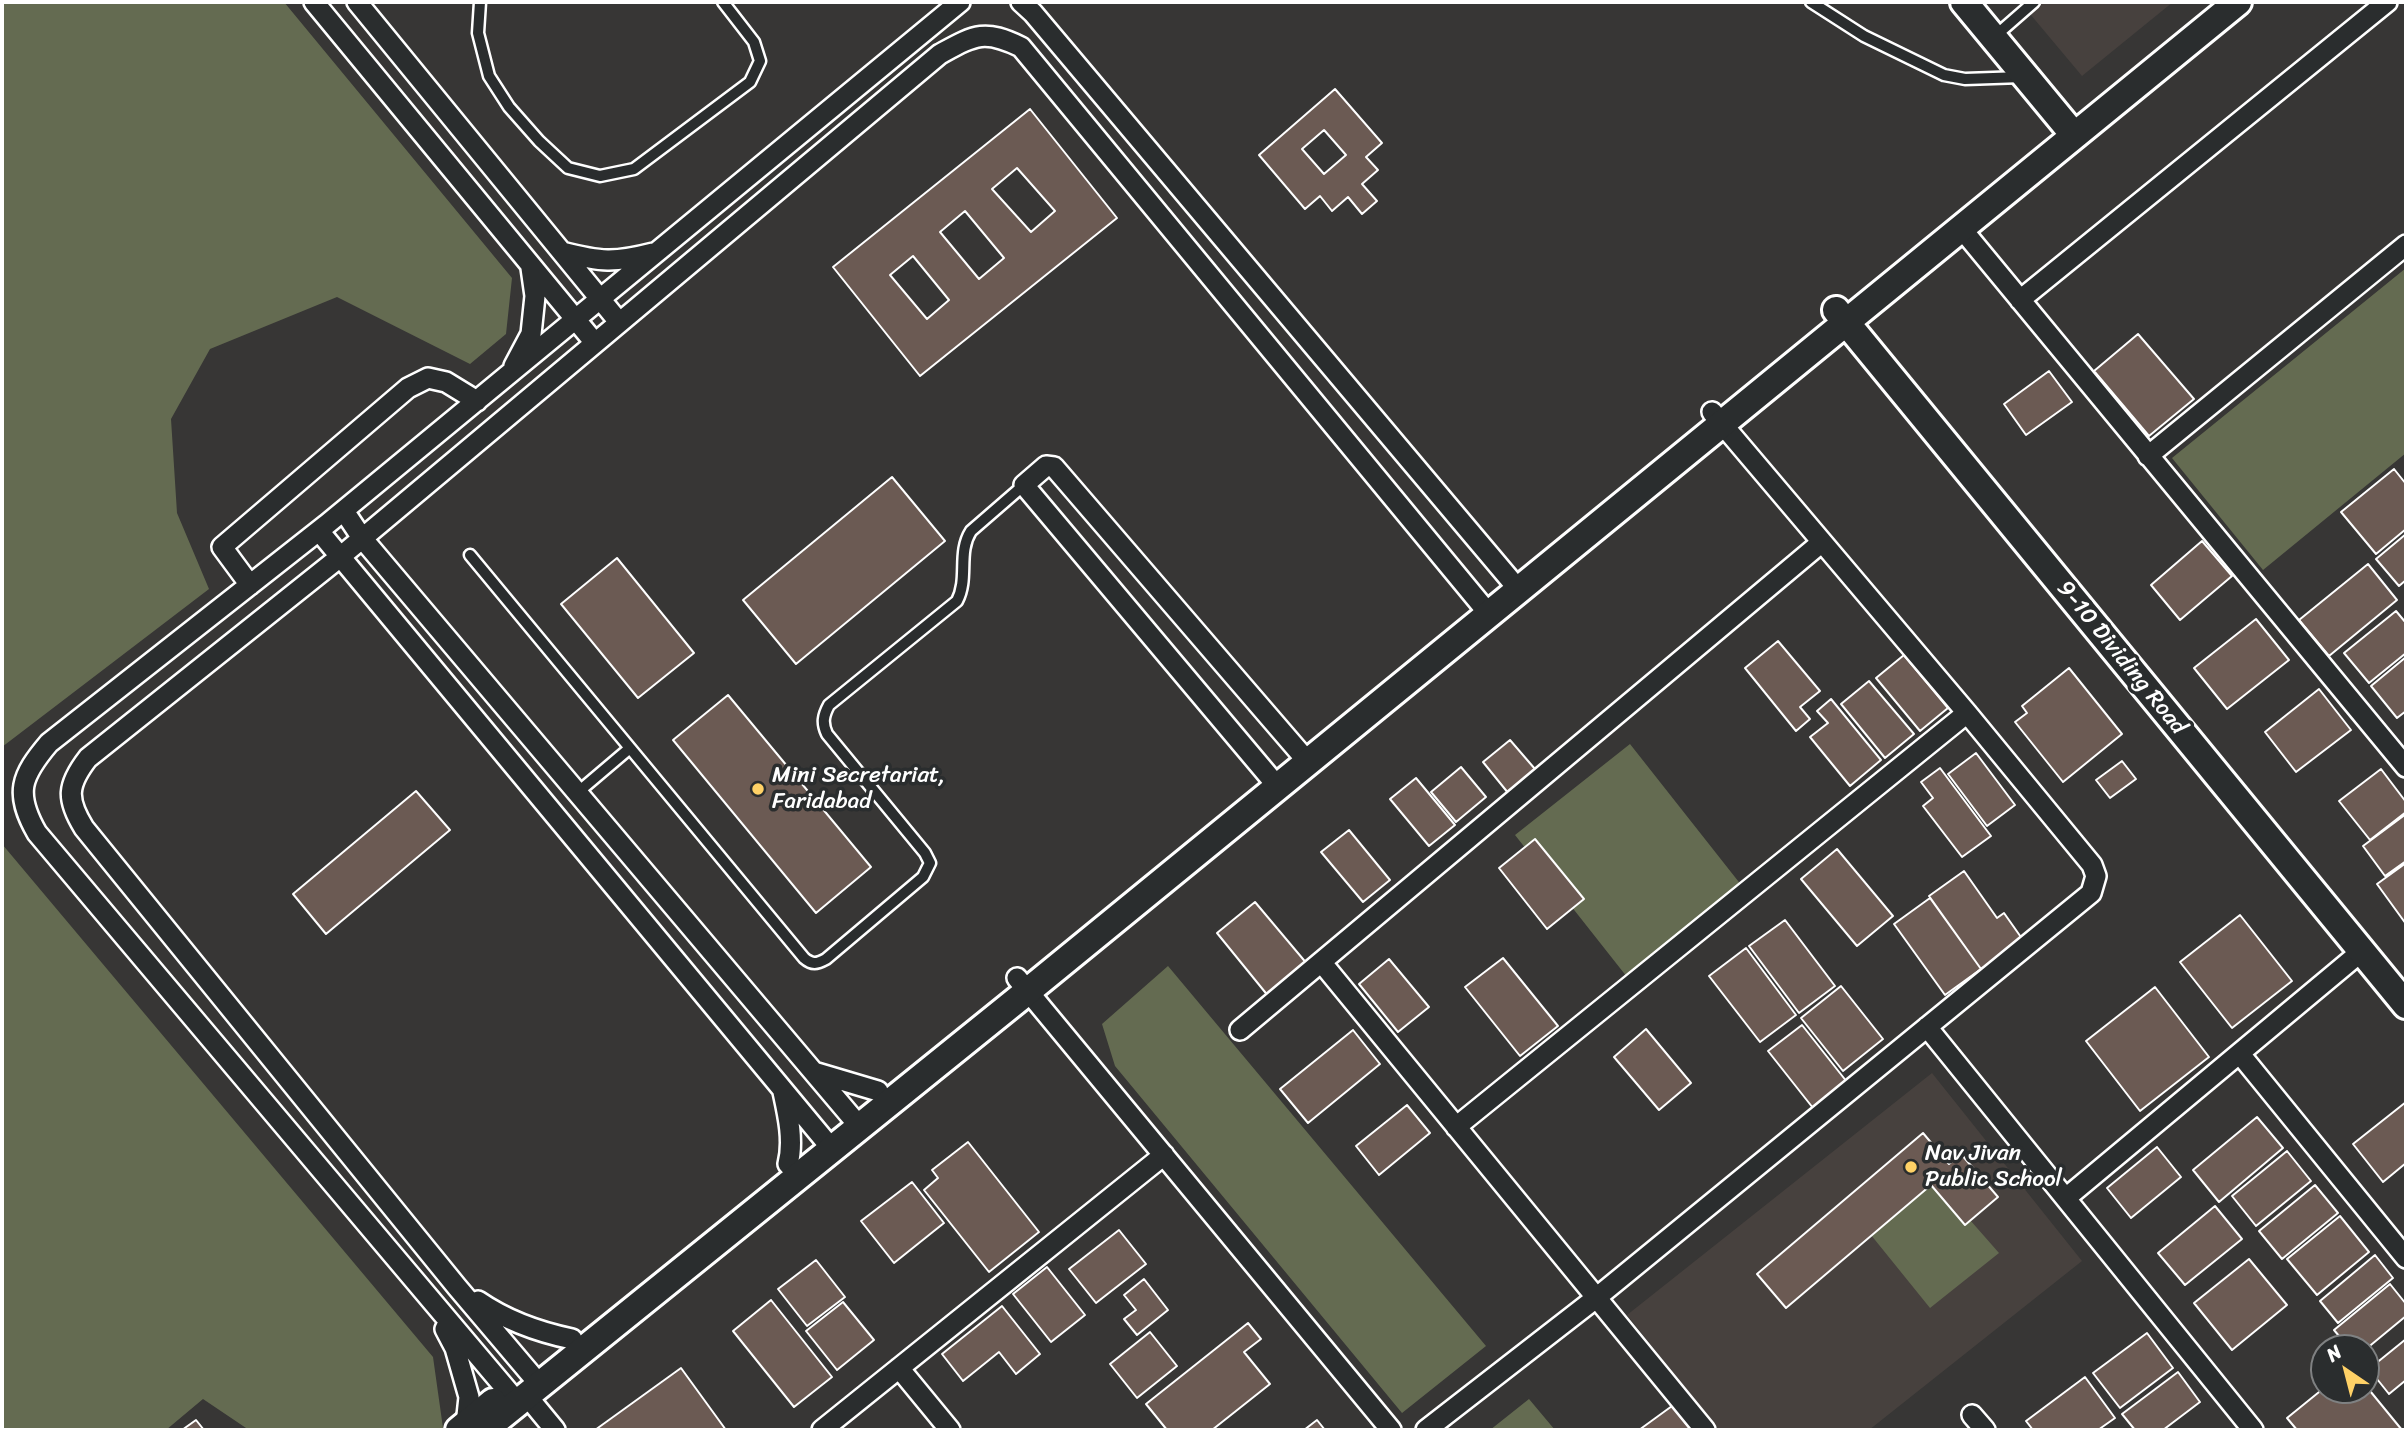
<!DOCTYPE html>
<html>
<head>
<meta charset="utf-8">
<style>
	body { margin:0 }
	#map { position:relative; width:2408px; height:1432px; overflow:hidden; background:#373635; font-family:Sriracha,sans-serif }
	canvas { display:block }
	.frame { position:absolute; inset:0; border:4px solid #fff; pointer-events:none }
	.north { position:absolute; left:2310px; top:1334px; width:70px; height:70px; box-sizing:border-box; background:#2a2d2e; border:2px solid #7f8182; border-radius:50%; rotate:325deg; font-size:19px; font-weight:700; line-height:28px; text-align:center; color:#fff }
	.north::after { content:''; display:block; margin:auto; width:24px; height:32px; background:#ffd166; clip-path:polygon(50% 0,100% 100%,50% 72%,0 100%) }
</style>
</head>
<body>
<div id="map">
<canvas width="2408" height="1432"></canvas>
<div class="frame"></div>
<div class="north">N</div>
</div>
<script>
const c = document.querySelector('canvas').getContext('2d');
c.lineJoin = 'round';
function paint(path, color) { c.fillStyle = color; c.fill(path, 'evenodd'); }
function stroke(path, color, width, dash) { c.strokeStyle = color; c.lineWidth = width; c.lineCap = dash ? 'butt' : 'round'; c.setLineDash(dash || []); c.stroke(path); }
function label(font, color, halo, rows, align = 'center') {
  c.font = font + ' Sriracha,sans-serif'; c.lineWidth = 7; c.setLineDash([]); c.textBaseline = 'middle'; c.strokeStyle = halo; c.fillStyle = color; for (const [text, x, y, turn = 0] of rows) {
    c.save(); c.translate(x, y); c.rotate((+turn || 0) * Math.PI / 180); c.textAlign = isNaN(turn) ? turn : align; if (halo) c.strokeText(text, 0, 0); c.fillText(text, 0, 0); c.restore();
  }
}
paint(new Path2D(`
	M2020 2H2173L2082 76Z
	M1932 1073 2082 1261 1869 1430H1719L1627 1315Z`), '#47413e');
paint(new Path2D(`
	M2 2H284L512 278 506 334 470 364 337 297 210 349 171 419 177 513 209 589 2 747Z
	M2406 268V453L2263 570 2172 458Z
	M1630 744 1742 886 1627 977 1515 835Z
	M2 844 433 1357 443 1428 441 1430H249L203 1399 166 1430H2Z
	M1168 966 1486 1346 1402 1413 1115 1066 1102 1024Z
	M1931 1185 1964 1224 1970 1220 1999 1253 1930 1308 1871 1235Z
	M1529 1399 1555 1430H1490Z`), '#646b51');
const building = new Path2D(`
	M1335 89 1382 143 1366 157 1378 170 1362 184 1377 201 1362 214 1348 197 1332 211 1320 196 1305 209 1259 155ZM1324 130 1346 155 1324 174 1302 149Z
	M1030 109 1117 218 920 376 833 267ZM1017 168 1055 211 1031 232 992 189ZM965 211 1004 258 979 279 940 232ZM913 256 949 300 927 319 890 275Z
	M2138 334 2194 399 2149 436 2094 371Z
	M2049 371 2072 402 2026 435 2004 404Z
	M2394 469 2406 484V529L2376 554 2341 512Z
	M892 477 945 541 796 664 743 600Z
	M2406 534V580L2399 586 2376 559Z
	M2202 541 2232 576 2180 620 2151 585Z
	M617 558 694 653 638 698 561 604Z
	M2368 564 2397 600 2329 656 2299 620Z
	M2396 611 2406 623V653L2369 683 2344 653Z
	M2256 619 2289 660 2227 709 2194 668Z
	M1778 641 1820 691 1800 707 1810 719 1796 731 1745 668Z
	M1904 655 1948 708 1920 731 1876 678Z
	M2406 657V711L2397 718 2371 686Z
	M2069 668 2122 734 2063 782 2015 722 2027 713 2022 706Z
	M1869 681 1914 734 1885 758 1841 704Z
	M2319 689 2351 730 2296 772 2265 732Z
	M728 695 871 867 816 913 673 740Z
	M1831 699 1881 760 1850 786 1810 737 1828 723 1817 711Z
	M1510 740 1541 776 1513 799 1483 762Z
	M1976 753 2015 805 1987 826 1948 774Z
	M2122 761 2136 779 2110 798 2096 780Z
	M1461 767 1486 797 1456 822 1431 792Z
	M1940 768 1991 836 1962 857 1923 806 1933 798 1921 782Z
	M2381 769 2406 802V812L2370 840 2339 801Z
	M1416 778 1455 825 1429 846 1390 799Z
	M416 791 450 830 326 934 293 894Z
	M2406 814V861L2385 876 2363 846Z
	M1349 830 1390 880 1363 902 1321 852Z
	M1535 839 1584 899 1547 929 1499 868Z
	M1837 849 1893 916 1857 946 1801 879Z
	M2406 863V924L2377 884Z
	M1964 871 1997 918 2004 913 2023 940 1981 969 1929 896Z
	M1930 898 1981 969 1945 995 1894 924Z
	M1255 902 1308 965 1269 997 1217 933Z
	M2240 915 2292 981 2232 1028 2180 962Z
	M1785 920 1835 986 1799 1013 1749 946Z
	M1746 948 1796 1015 1760 1042 1709 976Z
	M1503 958 1558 1026 1520 1056 1465 987Z
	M1389 959 1429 1007 1398 1032 1359 984Z
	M1841 986 1883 1039 1843 1071 1801 1018Z
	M2155 987 2209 1057 2140 1111 2086 1041Z
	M1802 1025 1847 1082 1813 1108 1768 1051Z
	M1646 1029 1691 1083 1659 1110 1614 1057Z
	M1353 1030 1380 1064 1308 1123 1280 1089Z
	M2406 1102V1163L2383 1182 2353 1144Z
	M1407 1105 1430 1133 1379 1175 1356 1146Z
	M2257 1117 2283 1148 2219 1202 2193 1170Z
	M1923 1133 1949 1164 1961 1154 1998 1197 1965 1225 1931 1185 1786 1308 1757 1274Z
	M968 1142 1039 1232 989 1272 924 1190 938 1178 932 1170Z
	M2157 1147 2181 1177 2131 1218 2107 1188Z
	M2287 1151 2311 1181 2256 1226 2232 1196Z
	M912 1182 944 1223 894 1263 861 1221Z
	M2315 1185 2338 1213 2282 1259 2259 1231Z
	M2215 1206 2242 1239 2185 1285 2158 1253Z
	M2340 1216 2369 1252 2317 1295 2287 1259Z
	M1119 1230 1146 1264 1096 1303 1069 1269Z
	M2375 1255 2393 1278 2338 1323 2320 1301Z
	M2249 1259 2287 1305 2232 1350 2194 1303Z
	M816 1260 845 1297 807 1326 778 1289Z
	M1047 1267 1085 1315 1051 1342 1013 1294Z
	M1144 1279 1168 1310 1137 1335 1124 1319 1136 1310 1124 1295Z
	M2390 1284 2406 1304V1316L2366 1349 2349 1348 2334 1330Z
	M771 1300 832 1377 794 1407 733 1331Z
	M843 1302 874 1340 837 1370 806 1331Z
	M1002 1306 1040 1354 1016 1374 999 1352 963 1381 942 1354Z
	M1248 1323 1261 1339 1244 1352 1270 1384 1212 1430H1167L1146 1404Z
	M1150 1332 1177 1366 1137 1398 1110 1364Z
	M2147 1333 2173 1368 2120 1408 2093 1373Z
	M2406 1339V1380L2389 1394 2369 1369Z
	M681 1368 726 1430H595Z
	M2178 1372 2200 1402 2163 1430H2135L2122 1414Z
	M2085 1377 2115 1418 2098 1430H2033L2026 1421Z
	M2366 1386 2402 1430H2297L2287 1418 2324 1388V1390H2366Z
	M1672 1406 1691 1430H1639Z
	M196 1420 204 1430H182Z
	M1317 1420 1325 1430H1304Z`);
paint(building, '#6b5a53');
stroke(building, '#fff', 2);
const lane = new Path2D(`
	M480 2 478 33 489 76 509 107 539 141 568 168 600 176 634 169 750 82 760 61 754 42 723 2
	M1811 2 1864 36 1944 75 1965 79 2022 77
	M1994 37 2034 2
	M470 555 804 958C812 965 817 964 826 959L923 877 930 863 925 853 827 734C822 723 823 716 829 705L957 601C969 578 957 553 971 531L1024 485
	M577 793 630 748`);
const street = new Path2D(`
	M314 2 595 343
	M357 2 619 322
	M1021 2 1033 13 1519 590
	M1961 228 2406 767
	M562 252C601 262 614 263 653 253
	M2020 300 2387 2
	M514 366 531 334 535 296 531 268
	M2148 456 2406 245
	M344 511 362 538 860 1127
	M319 531 832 1149
	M250 585 222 547 408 388 428 378 446 382 477 401
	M1278 787 1024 485 1046 466 1054 467 1308 762
	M1322 963 1705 1430
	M1017 978 1391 1430
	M1927 1027 2253 1430
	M1240 1030 1822 542
	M2240 1054 2406 1258
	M814 1072 878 1091
	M783 1092C788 1115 794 1141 788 1164
	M1456 1127 1967 713
	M2066 1198 2362 951
	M478 1301C507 1321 538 1332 572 1339
	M445 1329 455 1348 469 1397 466 1425
	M899 1368 950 1430
	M540 1385 457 1287 84 828C66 799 67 785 88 758L340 557 940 54C975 35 984 29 1021 47L1489 614
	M527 1396 555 1430
	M518 1403 37 833C14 793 21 776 49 743L326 525 960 2
	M1972 1415 1985 1430
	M822 1430 1164 1155
	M1426 1430 1596 1298 2091 893 2096 876 2092 865 1967 713 1712 412`);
const secondary = new Path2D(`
	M1964 2 2074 135
	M1836 310 2406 1005
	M459 1430 493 1402
	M484 1430 1028 991 2238 2`);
stroke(lane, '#fff', 15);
stroke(street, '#fff', 24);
stroke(secondary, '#fff', 32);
stroke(lane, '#2a2d2e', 10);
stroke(street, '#2a2d2e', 19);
stroke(secondary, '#2a2d2e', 26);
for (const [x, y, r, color] of [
	[758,789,7,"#ffd166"],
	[1911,1167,7,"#ffd166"]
]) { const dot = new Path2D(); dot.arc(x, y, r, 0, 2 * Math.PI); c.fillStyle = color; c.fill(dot); stroke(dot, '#2a2d2e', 2.5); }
label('23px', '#fff', '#2a2d2e', [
	["9-10 Dividing Road",2121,658,51]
]);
label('23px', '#fff', '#2a2d2e', [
	["Mini Secretariat,",772,776],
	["Faridabad",772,802],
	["Nav Jivan",1925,1154],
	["Public School",1925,1180]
], 'left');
</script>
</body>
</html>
